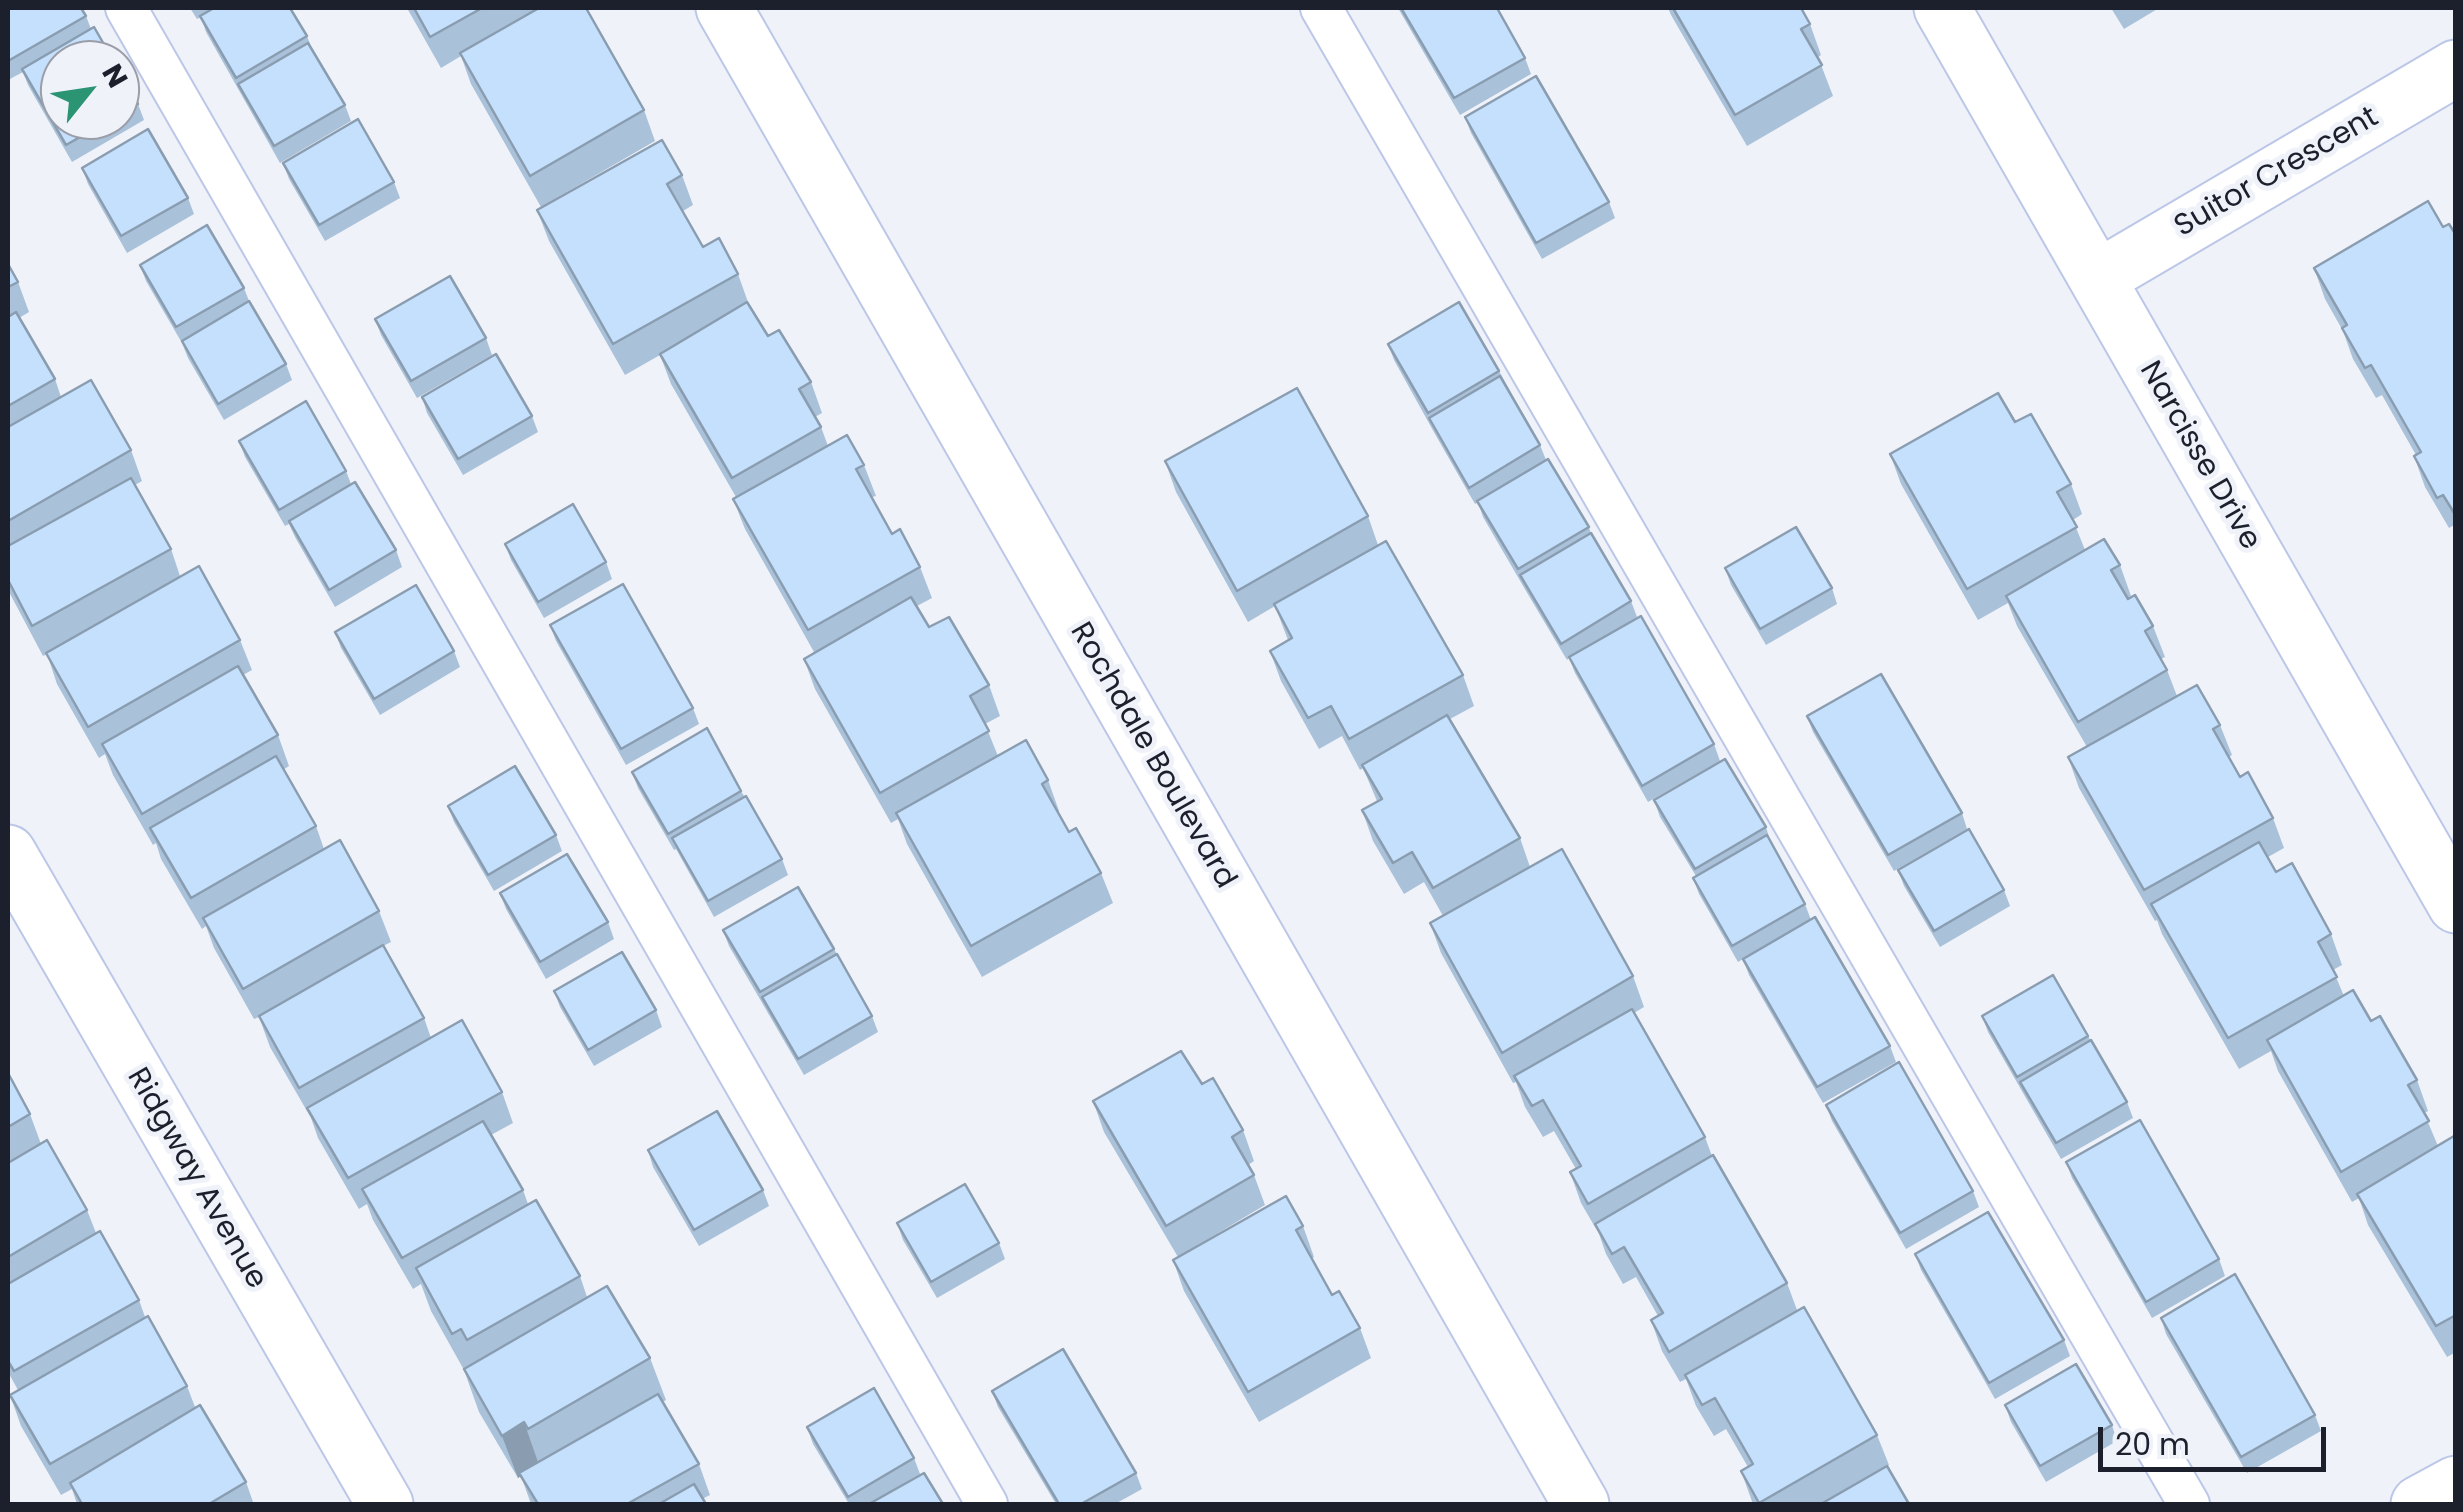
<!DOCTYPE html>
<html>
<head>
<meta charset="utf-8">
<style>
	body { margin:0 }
	#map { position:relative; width:2463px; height:1512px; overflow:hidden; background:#f0f2fa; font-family:Poppins,sans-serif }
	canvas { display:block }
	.frame { position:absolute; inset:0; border:10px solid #1c202c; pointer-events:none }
	.north { position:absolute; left:40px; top:40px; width:100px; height:100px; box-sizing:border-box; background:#f0f2fa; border:2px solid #9b9ea8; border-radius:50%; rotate:60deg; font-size:28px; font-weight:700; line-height:40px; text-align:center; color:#1c202c }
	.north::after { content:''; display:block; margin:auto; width:35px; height:45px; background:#2a9473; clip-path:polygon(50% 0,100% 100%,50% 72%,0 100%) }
	.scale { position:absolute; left:2098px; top:1427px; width:228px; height:45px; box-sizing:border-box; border:5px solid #1c202c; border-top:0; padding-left:12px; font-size:30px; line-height:35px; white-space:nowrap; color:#1c202c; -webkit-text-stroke:8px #f0f2fa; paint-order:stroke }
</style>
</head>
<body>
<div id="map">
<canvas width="2463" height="1512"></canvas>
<div class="frame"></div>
<div class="north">N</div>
<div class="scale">20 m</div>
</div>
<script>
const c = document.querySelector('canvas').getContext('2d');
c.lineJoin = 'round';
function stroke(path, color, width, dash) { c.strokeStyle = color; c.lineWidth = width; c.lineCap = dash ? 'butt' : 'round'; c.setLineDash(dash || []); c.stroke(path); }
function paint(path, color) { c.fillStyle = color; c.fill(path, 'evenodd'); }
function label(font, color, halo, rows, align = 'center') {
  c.font = font + ' Poppins,sans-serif'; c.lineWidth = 10; c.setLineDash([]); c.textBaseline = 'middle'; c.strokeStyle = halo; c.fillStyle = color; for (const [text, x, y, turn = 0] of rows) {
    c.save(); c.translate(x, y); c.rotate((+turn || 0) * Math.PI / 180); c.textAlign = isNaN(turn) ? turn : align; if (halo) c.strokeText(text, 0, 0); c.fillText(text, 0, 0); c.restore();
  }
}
const lane = new Path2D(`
	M126 8 987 1504
	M1321 8 2189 1504`);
const street = new Path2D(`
	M724 8 1581 1504
	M1942 8 2456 905
	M2098 278 2456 68
	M8 853 385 1504
	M2419 1504 2456 1484`);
stroke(lane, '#bcc7e8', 44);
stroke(street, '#bcc7e8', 59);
stroke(lane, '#fff', 40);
stroke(street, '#fff', 55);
paint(new Path2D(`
	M8 8 86 16 91 29 60 120H120V72L138 104 144 120 72 162 28 85 23 72 8 80Z
	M190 8H290L307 36 312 49 345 105 351 121 280 163 206 32 201 17 197 19Z
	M407 8H586L644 110 655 141 541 207 471 84 461 56 441 68Z
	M1398 8H1497L1525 58 1531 74 1460 115Z
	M1668 8H1801L1810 24 1821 55 1818 57 1833 96 1747 146 1671 15Z
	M2111 8H2159L2124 29Z
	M1465 117 1609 202 1615 218 1542 259 1471 133Z
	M283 163 394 182 400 198 325 241 289 179Z
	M82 168 188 198 194 214 127 253 88 184Z
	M682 175 693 205 683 211 703 247 738 274 749 305 768 336 811 382 822 413 815 417 821 427 828 446 864 465 876 496 872 497 892 534 920 567 932 598 917 606 929 627 989 685 1000 716 985 724 998 756 1048 780 1059 811 1058 812 1069 832 1101 873 1113 903 982 977 907 844 898 819 891 823 815 689 804 659 814 652 745 529 733 499 736 497 671 384 660 355 625 375 549 241 537 210Z
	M2443 227 2456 235V528L2454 525 2449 528 2425 487 2414 456 2416 455 2382 395 2376 398 2353 359 2343 331 2325 299 2314 268Z
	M8 264 18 282 29 312 19 318 55 379 61 397 131 450 142 481 135 485 171 549 180 576 240 640 252 670 243 675 278 735 289 766 283 770 316 826 324 849 379 911 391 942 383 946 424 1018 431 1038 502 1092 513 1123 491 1135 523 1190 528 1204 580 1276 587 1297 650 1358 666 1400 663 1402 699 1464 710 1495 702 1499 706 1504H531L521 1476 518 1478 479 1412 464 1370 431 1311 421 1284 413 1289 373 1220 367 1204 359 1209 318 1138 311 1118 270 1047 259 1017 254 1019 214 948 206 926 202 929 161 859 156 843 153 845 113 775 105 754 99 758 57 684 47 654 43 656 8 590Z
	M140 265 244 288 249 301 286 364 292 380 224 420 188 358 182 343 146 281Z
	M375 319 486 338 492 355 417 398 381 335Z
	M1388 344 1499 371 1540 445 1546 460 1589 527 1591 534 1631 601 1637 617 1615 631 1714 744 1720 761 1648 802 1575 673 1569 658 1567 660 1526 591 1483 517 1478 502 1475 504 1435 434 1394 360Z
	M422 397 532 416 538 432 463 475 427 413Z
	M2015 422 2071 484 2082 514 2073 520 2085 550 2120 565 2131 596 2127 598 2153 626 2165 657 2161 659 2167 670 2177 696 2220 725 2232 755 2229 757 2240 777 2273 818 2284 848 2268 857 2276 872 2331 934 2342 965 2333 970 2344 996 2371 1021 2417 1080 2428 1111 2424 1113 2438 1146 2456 1139V1352L2447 1357 2368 1225 2359 1198 2352 1202 2278 1071 2271 1051 2239 1069 2162 934 2157 920 2155 921 2079 788 2068 757 2087 747 2017 626 2008 603 1978 620 1901 484 1890 454Z
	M239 441 346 471 351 484 396 550 402 567 335 607 295 537 289 524 285 526 245 457Z
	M1165 461 1368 516 1378 545 1463 675 1474 706 1450 719 1520 838 1530 867 1633 976 1644 1007 1634 1013 1705 1137 1712 1156 1787 1283 1797 1310 1877 1435 1889 1465 1820 1504H1753L1741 1471 1748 1467 1726 1429 1714 1436 1696 1406 1686 1379 1680 1382 1662 1351 1651 1320 1658 1316 1636 1277 1623 1284 1606 1254 1599 1234 1581 1203 1570 1172 1576 1169 1554 1131 1543 1137 1525 1107 1516 1082 1513 1083 1441 953 1430 923 1443 916 1424 882 1404 894 1373 841 1362 810 1377 801 1363 768 1360 770 1342 736 1319 749 1281 681 1270 651 1288 640 1275 606 1248 622 1176 492Z
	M505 544 606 562 612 579 544 618 511 560Z
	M1725 568 1832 588 1837 604 1766 645 1731 585Z
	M550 625 693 708 699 724 626 765 556 641Z
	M335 632 454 651 460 667 380 715 341 648Z
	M1807 716 1962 813 1967 829 1894 871 1813 732Z
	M632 772 741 791 782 859 788 875 714 917 676 849 674 850 638 788Z
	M1654 800 1766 827 1771 844 1805 904 1811 920 1890 1046 1896 1062 1823 1103 1749 975 1743 959 1738 962 1699 894 1693 878 1696 876 1660 817Z
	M448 806 556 835 562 851 494 891 454 822Z
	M1898 870 2004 890 2010 906 1940 947 1904 886Z
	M500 893 608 922 614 939 546 979 506 909Z
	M723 930 834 949 872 1016 878 1032 804 1075 729 946Z
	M554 991 656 1010 662 1027 594 1066 560 1007Z
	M1982 1016 2088 1036 2127 1102 2133 1118 2061 1159 1988 1032Z
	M8 1073 30 1114 41 1144 87 1210 96 1233 139 1300 145 1317 187 1386 195 1407 246 1482 253 1502 259 1504H77L72 1489 61 1495 21 1426 10 1395 18 1390 8 1372Z
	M1202 1084 1243 1130 1254 1161 1248 1165 1254 1175 1265 1205 1178 1257 1104 1132 1093 1101Z
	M1826 1105 1973 1191 1979 1207 1906 1249 1832 1121Z
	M648 1150 763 1190 769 1206 699 1246 653 1167Z
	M2066 1162 2219 1259 2225 1276 2152 1318 2072 1178Z
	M897 1223 999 1243 1005 1259 937 1298 903 1240Z
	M1303 1226 1314 1257 1312 1258 1332 1295 1360 1328 1371 1358 1259 1422 1184 1291 1173 1260Z
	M1915 1254 2064 1340 2070 1356 1995 1399 1921 1270Z
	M2161 1318 2315 1415 2321 1431 2247 1473 2166 1334Z
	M992 1391 1136 1473 1142 1489 1115 1504H1056L998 1407Z
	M2005 1405 2112 1425 2117 1441 2046 1482 2011 1422Z
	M807 1427 914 1458 920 1474 869 1504H849L813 1444Z`), '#a9c1d9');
paint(new Path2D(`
	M524 1422 539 1465 518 1478 502 1436Z`), '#8a9db0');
const building = new Path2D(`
	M8 8H81L86 16 8 61Z
	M214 8H290L307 36 236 78 200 16Z
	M414 8H482L430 37Z
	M539 8H586L644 110 530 176 460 53Z
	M1401 8H1497L1525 58 1454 98Z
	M1673 8H1801L1810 24 1801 29 1822 65 1735 115Z
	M94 27 113 60H60V120H110L66 145 22 69Z
	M308 43 345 105 274 146 238 84Z
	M120 72 138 104 120 114Z
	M1536 76 1609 202 1536 243 1465 117Z
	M358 119 394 182 319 225 283 163Z
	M148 129 188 198 121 236 82 168Z
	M662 140 682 175 667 184 703 247 719 238 738 274 613 344 537 210Z
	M2428 201 2443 227 2449 224 2456 235V516L2443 495 2437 498 2414 456 2421 452 2371 365 2365 368 2342 328 2347 325 2314 268Z
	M207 225 244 288 176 327 140 265Z
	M8 264 18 282 8 287Z
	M450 276 486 338 411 381 375 319Z
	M249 301 286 364 218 404 182 341Z
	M747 302 768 336 779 330 811 382 799 389 821 427 732 478 660 354Z
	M1459 302 1499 371 1428 413 1388 344Z
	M16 312 55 379 8 406V317Z
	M496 354 532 416 458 459 422 397Z
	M1500 376 1540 445 1469 488 1429 418Z
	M91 380 131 450 8 521V427Z
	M1297 388 1368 516 1237 591 1165 461Z
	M1998 393 2015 422 2031 414 2071 484 2057 492 2077 527 1967 589 1890 454Z
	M306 401 346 471 279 510 239 441Z
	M847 435 864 465 856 469 892 534 900 529 920 567 808 630 733 499Z
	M1548 459 1589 527 1518 569 1477 501Z
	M131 478 171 549 32 626 8 580V546Z
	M355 482 396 550 329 590 289 521Z
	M573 504 606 562 538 602 505 544Z
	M1796 527 1832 588 1760 629 1725 568Z
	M1591 533 1631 601 1561 644 1520 575Z
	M2104 539 2120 565 2111 570 2128 599 2135 595 2153 626 2145 631 2167 670 2078 722 2006 596Z
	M1386 541 1463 675 1349 739 1331 706 1308 718 1270 651 1292 638 1274 604Z
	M199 566 240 640 88 727 46 653Z
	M623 584 693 708 621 749 550 625Z
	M416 585 454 651 374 699 335 632Z
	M911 597 929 627 949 617 989 685 970 696 989 731 880 793 804 659Z
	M1641 616 1714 744 1642 786 1569 657Z
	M238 666 278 735 142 814 102 744Z
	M1881 674 1962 813 1888 855 1807 716Z
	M2197 685 2220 725 2213 729 2240 777 2248 772 2273 818 2144 890 2068 757Z
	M1447 715 1520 838 1433 888 1412 852 1393 863 1362 810 1382 799 1362 765Z
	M707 728 741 791 668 834 632 772Z
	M1026 740 1048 780 1042 784 1069 832 1076 828 1101 873 971 946 896 813Z
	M276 756 316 826 191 898 150 828Z
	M1725 759 1766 827 1695 869 1654 800Z
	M515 766 556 835 488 875 448 806Z
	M746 796 782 859 708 901 672 838Z
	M1969 829 2004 890 1934 931 1898 870Z
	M1767 835 1805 904 1732 946 1693 878Z
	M340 840 379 911 243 989 203 918Z
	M2259 842 2276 872 2292 863 2331 934 2318 942 2337 977 2228 1038 2151 904Z
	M1562 849 1633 976 1502 1053 1430 923Z
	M567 854 608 922 540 962 500 893Z
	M798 887 834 949 760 992 723 930Z
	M1815 917 1890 1046 1817 1087 1743 959Z
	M383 945 424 1018 299 1088 259 1016Z
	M622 952 656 1010 588 1050 554 991Z
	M837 954 872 1016 798 1059 762 997Z
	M2053 975 2088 1036 2017 1077 1982 1016Z
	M2353 990 2371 1021 2380 1016 2417 1080 2408 1085 2429 1121 2341 1172 2267 1040Z
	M1632 1009 1705 1137 1588 1204 1570 1172 1581 1166 1543 1100 1532 1106 1514 1076Z
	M462 1020 502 1092 348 1178 307 1108Z
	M2091 1040 2127 1102 2056 1143 2020 1082Z
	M1181 1051 1202 1084 1213 1078 1243 1130 1232 1137 1254 1175 1166 1226 1093 1101Z
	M1899 1062 1973 1191 1900 1233 1826 1105Z
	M8 1073 30 1114 8 1127Z
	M717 1111 763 1190 694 1230 648 1150Z
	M2140 1120 2219 1259 2146 1302 2066 1162Z
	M483 1121 523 1190 402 1258 362 1189Z
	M2454 1136 2456 1139V1315L2436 1326 2357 1194Z
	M47 1140 87 1210 8 1257V1163Z
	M1713 1155 1787 1283 1669 1352 1651 1320 1663 1313 1624 1247 1612 1254 1595 1224Z
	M965 1184 999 1243 931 1282 897 1223Z
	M1286 1196 1303 1226 1296 1230 1332 1295 1339 1291 1360 1328 1248 1392 1173 1260Z
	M536 1200 580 1276 467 1340 461 1329 452 1334 416 1268Z
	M1988 1212 2064 1340 1989 1383 1915 1254Z
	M100 1231 139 1300 14 1371 8 1361V1284Z
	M2235 1274 2315 1415 2241 1457 2161 1318Z
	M607 1286 650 1358 528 1429 524 1422 502 1436 464 1369Z
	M1804 1307 1877 1435 1759 1503 1741 1471 1753 1464 1715 1398 1702 1405 1685 1375Z
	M148 1316 187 1386 50 1464 10 1395Z
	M1063 1349 1136 1473 1081 1504H1059L992 1391Z
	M2076 1364 2112 1425 2040 1466 2005 1405Z
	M874 1388 914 1458 848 1497 807 1427Z
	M658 1394 699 1464 627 1504H538L519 1473Z
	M200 1405 246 1482 209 1504H82L70 1483Z
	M1887 1466 1909 1504H1821Z
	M924 1473 943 1504H869Z
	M694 1484 706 1504H659Z`);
paint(building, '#c5e0fc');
stroke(building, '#8a9db0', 2.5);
label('30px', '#1c202c', '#f0f2fa', [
	["Suitor Crescent",2277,173,-30],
	["Narcisse Drive",2199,456,60],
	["Rochdale Boulevard",1152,756,60],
	["Ridgway Avenue",196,1179,60]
]);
</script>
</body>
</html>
